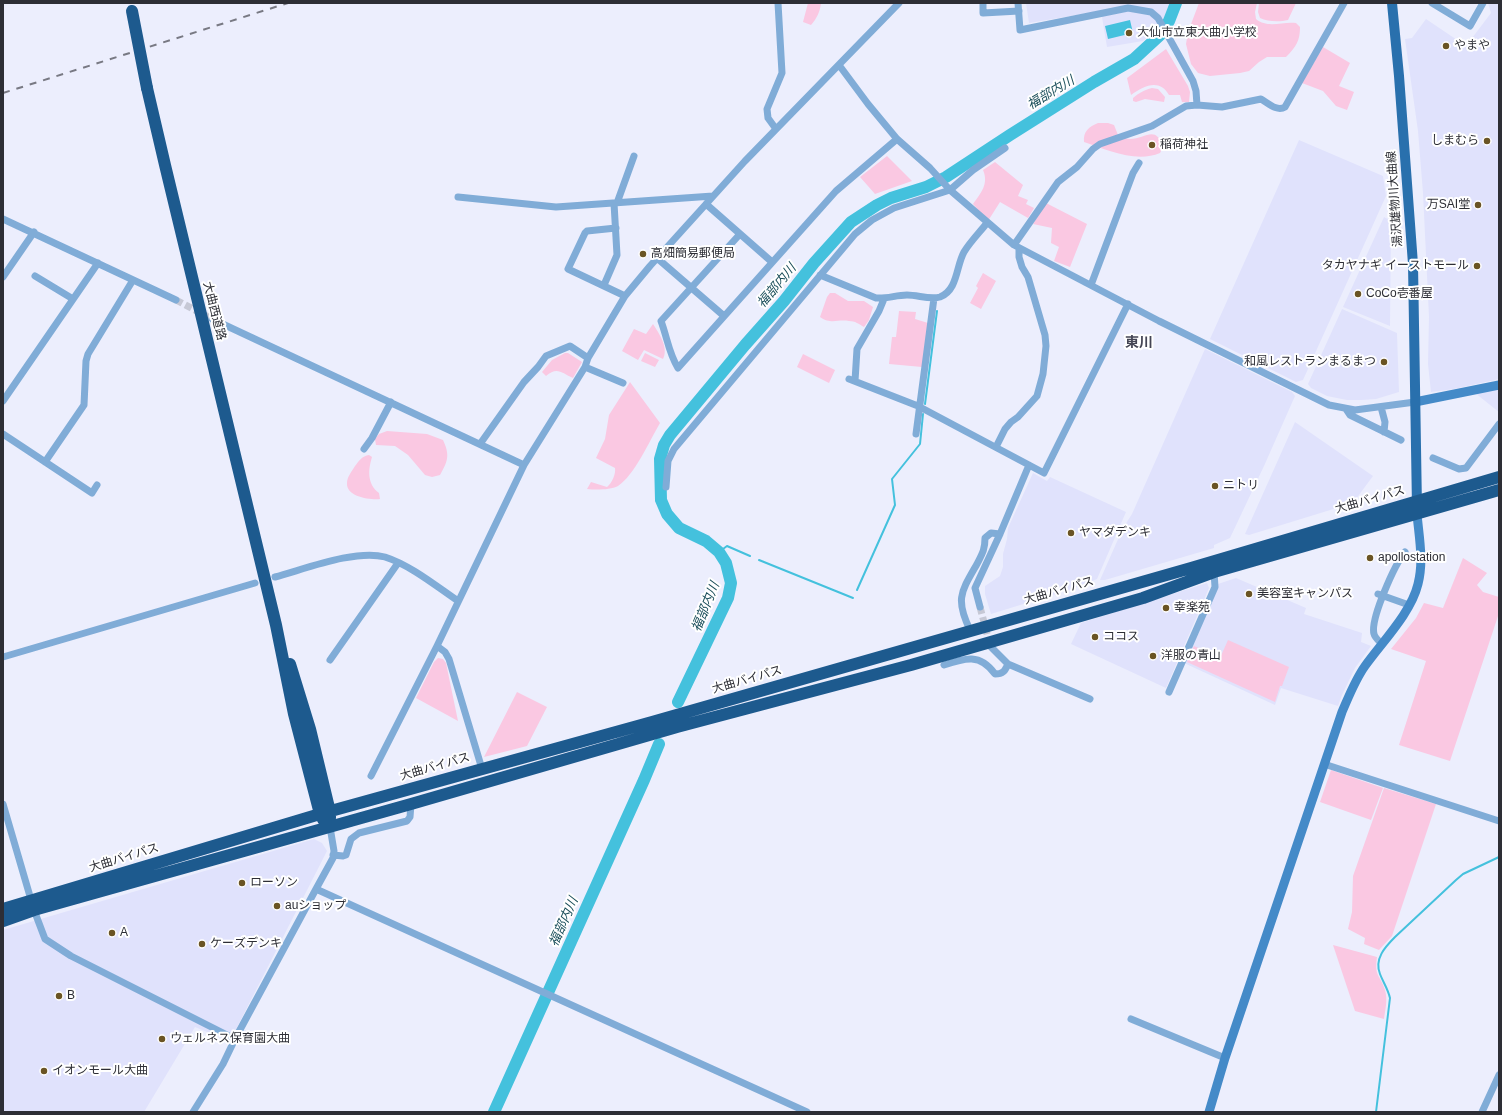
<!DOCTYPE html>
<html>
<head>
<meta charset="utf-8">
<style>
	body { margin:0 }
	#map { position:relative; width:1502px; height:1115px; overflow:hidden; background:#eceefd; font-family:Helvetica,sans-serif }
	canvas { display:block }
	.frame { position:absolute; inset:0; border:4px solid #2d2e35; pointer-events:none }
</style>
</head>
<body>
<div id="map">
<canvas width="1502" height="1115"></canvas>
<div class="frame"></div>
</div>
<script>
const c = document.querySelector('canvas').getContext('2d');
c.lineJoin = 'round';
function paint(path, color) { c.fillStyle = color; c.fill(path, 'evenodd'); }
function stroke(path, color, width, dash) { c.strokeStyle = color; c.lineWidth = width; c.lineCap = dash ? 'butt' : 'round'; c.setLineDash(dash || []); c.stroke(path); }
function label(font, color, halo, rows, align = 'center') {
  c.font = font + ' Helvetica,"Noto Sans JP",sans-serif'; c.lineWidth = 4; c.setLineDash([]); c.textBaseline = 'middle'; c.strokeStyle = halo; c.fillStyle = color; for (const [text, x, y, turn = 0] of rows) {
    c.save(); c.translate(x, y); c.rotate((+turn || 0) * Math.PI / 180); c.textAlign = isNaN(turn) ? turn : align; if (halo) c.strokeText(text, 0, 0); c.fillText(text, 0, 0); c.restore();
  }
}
paint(new Path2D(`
	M1026 3H1170L1162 24 1143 41 1107 47 1101 11 1029 23Z
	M1488 3H1499V379L1454 389 1431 392 1428 364 1429 317 1423 193 1418 131 1405 39 1412 38 1426 19 1466 46 1491 13Z
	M1299 140 1383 176 1386 196 1303 380 1296 382 1210 339Z
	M1384 217 1391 221 1390 326 1343 307Z
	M1342 309 1397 333 1399 392 1376 399 1362 400H1347L1327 396 1311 388 1308 384Z
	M1205 349 1292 392 1295 396 1264 466 1230 538 1214 545V548L1105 580H1100L1123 528 1132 514Z
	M1499 388V412L1475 393Z
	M1295 422 1373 476 1353 503 1249 535 1245 534Z
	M1033 473 1047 481 1050 477 1126 512 1097 579 1072 589 991 614 985 594V586L1000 576 1003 567V554L1007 539 1008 528Z
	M1236 578 1306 608 1304 614 1362 633 1361 642 1371 646 1355 668 1342 695 1338 706 1281 688 1275 705 1184 663 1218 584Z
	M1207 583 1209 588 1166 688 1071 644 1081 623Z
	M314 839 322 843 327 851 230 1041 195 1027 144 1112H3V930Z`), '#e0e2fc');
paint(new Path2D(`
	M808 3H821C820 12 817 18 811 25L803 22Z
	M1199 3H1257L1255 12 1256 19C1268 29 1283 21 1296 23L1300 27C1300 41 1296 47 1286 57H1267L1259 62 1249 71 1240 73 1210 76 1198 73 1191 64 1186 44 1188 32Z
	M1259 3H1296L1288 20C1280 22 1268 22 1260 18L1258 12Z
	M1323 47 1350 63 1339 86 1354 92 1347 110 1336 106 1323 91 1302 83Z
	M1166 49 1188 86 1190 92 1189 102H1182L1180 95H1169C1159 78 1144 86 1131 95L1127 78Z
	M1152 88 1158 89 1165 97 1164 102 1145 99 1136 102 1133 101V98C1139 93 1144 90 1152 88Z
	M1098 123H1108L1114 125 1118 135C1121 136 1126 139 1130 139 1145 139 1156 124 1163 147L1160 153C1136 163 1107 150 1084 142 1083 131 1089 127 1098 123Z
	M887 156 912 181 875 194 860 177Z
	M995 162 1023 185 1018 196 1028 200 1026 204 1034 208 1028 218 1000 202 988 221 973 204C981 193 989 184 983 170Z
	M1046 203 1087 224 1070 267 1054 261 1059 247 1051 243 1052 228 1033 224Z
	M983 273 996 281 981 309 970 303 978 288 976 286Z
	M830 293H835L848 301H864L873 307 869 320 864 327C859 324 855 321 849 321 837 319 832 325 820 317L827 297Z
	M899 311 916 312 915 319 928 323 922 367 889 364 892 337H896Z
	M653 324C659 333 669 348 663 359L644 350 638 360 622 351 634 329 646 334Z
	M565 353H568L582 362 573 378C562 373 557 366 546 376L542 372 552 360Z
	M645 353 659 360 655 367 641 361Z
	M803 354 835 370 829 383 797 367Z
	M630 382 660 423C650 440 634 476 618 486 610 490 596 490 587 489L591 482 607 487C612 483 616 474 615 468L596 458 605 439 609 415Z
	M387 431 427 434 443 440C450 455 448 461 440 475L432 477 425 475 408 455 395 446 376 445 375 439 379 434Z
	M369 455 372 457C368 470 367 484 379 493L380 499C370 500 346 497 347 483 347 477 352 471 355 466 359 461 362 456 369 455Z
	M1463 558 1487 573 1477 585 1483 592 1499 597V613L1450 761 1399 745 1426 661 1391 649 1416 618 1424 603 1443 608Z
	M1228 640 1289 667 1282 686H1280L1275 702 1187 662 1194 646 1220 658Z
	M438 658 443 659 446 663 458 721 416 698 434 662Z
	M517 692 547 707 527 746 484 757Z
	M1331 770 1383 788 1371 820 1320 802Z
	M1384 788 1436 804 1392 936 1379 950 1364 944 1365 938 1348 929 1352 912 1353 876Z
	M1333 945 1377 957C1374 977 1380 974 1385 990 1388 1000 1385 1010 1384 1019L1355 1011Z`), '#fac8e2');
paint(new Path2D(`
	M1130 20 1133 33 1108 39 1105 26Z`), '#44c1dd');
stroke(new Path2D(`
	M925 404 937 311
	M719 552 727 546 750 556
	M759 560 853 598
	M857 590 895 505 892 479 920 444 923 414
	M1376 1112 1390 998C1388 989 1383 982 1380 974 1374 959 1385 947 1395 937L1456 880 1463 874 1499 857`), '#44c1dd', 2);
stroke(new Path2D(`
	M678 702 728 598 731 583 726 563 719 552 706 541 679 528 667 514 661 500 660 459 664 445 670 435 745 345 784 301 814 263 851 222 877 205 891 198 926 187 946 177 1010 135 1094 82 1134 59 1160 35 1169 21 1176 3
	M494 1112 644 780 659 744`), '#44c1dd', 12);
stroke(new Path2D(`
	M176 300 212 319
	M980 607 990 645`), '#c6c8d5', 7, [7, 3.5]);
stroke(new Path2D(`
	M983 3V13L1019 11
	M1018 3 1020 30 1128 8 1151 12 1158 18 1193 81 1196 91 1197 105
	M1432 3 1470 26 1483 3
	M839 65 868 104 897 139 930 168 950 190 1014 245 1159 321 1329 405 1355 410 1415 402
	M776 129 768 118 767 109 782 73 778 3
	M458 197 556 207 713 196
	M617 203 634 156
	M706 204 772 262
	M3 219 176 300
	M616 228 587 231 585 233 568 269 625 296
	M740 234 661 321C667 337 669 354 678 368L836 191 897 139
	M1014 245 1058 182 1077 167 1093 149 1100 144 1152 126 1186 106 1197 105 1222 107 1261 99C1268 103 1277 112 1285 107L1344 3
	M657 258 724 316
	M820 275 876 298C887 299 896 295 907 295 918 295 930 300 940 297 958 290 956 266 964 252 970 242 979 233 987 223
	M35 276 73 299
	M3 277 34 232
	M604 285 617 255 614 203
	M1091 285 1133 173 1139 163
	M212 319 524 465
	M585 367 623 383
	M849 379 918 406 1044 473 1128 304
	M855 381 857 349 879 311 884 299
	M3 401 98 263
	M1381 407 1385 422 1384 432
	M1346 409 1350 415 1401 440
	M3 434 92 493 97 485
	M916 434 934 298
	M480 444 524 382 538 367 546 356 570 346 588 358
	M996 447 1005 429 1011 422 1018 417 1037 396 1043 374 1046 346 1045 335 1028 277 1022 267 1019 257V249
	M364 449 372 438 391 402
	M1433 458 1459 469 1466 468 1499 424
	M45 462 84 405 86 361 88 354 133 280
	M666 487 668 461 674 449 855 234 872 220 894 208 950 190 973 170 1005 148
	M275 577C305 569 356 549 385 557 410 565 436 586 458 601
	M1378 594 1409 605
	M980 607 975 588 1000 534 1029 465
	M970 630C955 599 961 592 977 564 982 554 985 550 985 538L991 533 1000 534
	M1382 644C1379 641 1375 638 1374 634 1370 619 1395 564 1405 552
	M437 646 445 652 449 659 482 769
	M991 647 1008 664 1090 699
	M3 657 255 583
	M330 660 398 563
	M944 665C965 658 980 653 995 674 1003 674 1005 671 1008 664
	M1169 692 1215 587 1214 572
	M1324 764 1499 821
	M371 776 437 646 524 465 585 367 588 358 625 296 650 266 745 161 899 3
	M3 804 34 910 45 939 71 956 235 1039
	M333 855 343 856 346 855 351 839 359 833 407 821 410 817 411 804
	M316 889 807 1112
	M1131 1019 1225 1058
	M193 1112 223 1064 235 1039 316 889 333 858 334 851 330 827
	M1482 1112 1499 1075`), '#80acd7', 7);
stroke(new Path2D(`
	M1415 402 1499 385
	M1209 1112 1225 1058 1342 712C1349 696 1355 680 1365 666 1383 641 1411 613 1418 584 1424 561 1419 537 1417 514`), '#448ac8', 9);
stroke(new Path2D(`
	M1392 3 1399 76 1413 264 1417 508`), '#2970ad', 10);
stroke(new Path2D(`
	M147 88 165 165 276 625 294 714 320 814 324 821
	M290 664 310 729 330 812V818
	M3 909 320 814 652 722 1191 568 1499 477
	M3 921 34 910 411 804 677 727 911 665 1143 598 1214 572 1499 490`), '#1d5a8e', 12);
stroke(new Path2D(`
	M3 93 288 3`), '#787983', 2, [7, 7]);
stroke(new Path2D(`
	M132 11 147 88`), '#1d5a8e', 12);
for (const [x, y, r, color] of [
	[1129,33,4,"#6a5424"],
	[1446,46,4,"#6a5424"],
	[1487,141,4,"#6a5424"],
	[1152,145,4,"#6a5424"],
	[1478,205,4,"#6a5424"],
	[643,254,4,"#6a5424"],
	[1477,266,4,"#6a5424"],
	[1358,294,4,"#6a5424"],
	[1384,362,4,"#6a5424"],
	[1215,486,4,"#6a5424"],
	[1071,533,4,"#6a5424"],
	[1370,558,4,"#6a5424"],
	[1249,594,4,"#6a5424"],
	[1166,608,4,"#6a5424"],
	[1095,637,4,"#6a5424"],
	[1153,656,4,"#6a5424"],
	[242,883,4,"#6a5424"],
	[277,906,4,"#6a5424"],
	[112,933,4,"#6a5424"],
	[202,944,4,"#6a5424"],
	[59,996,4,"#6a5424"],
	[162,1039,4,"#6a5424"],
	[44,1071,4,"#6a5424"]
]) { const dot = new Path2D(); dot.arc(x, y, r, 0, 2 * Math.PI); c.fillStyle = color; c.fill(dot); stroke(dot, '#fff', 1.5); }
label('12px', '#2d2e35', '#fff', [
	["大仙市立東大曲小学校",1137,33],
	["やまや",1454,46],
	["しまむら",1479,141,"right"],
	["稲荷神社",1160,145],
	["万SAI堂",1470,205,"right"],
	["高畑簡易郵便局",651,254],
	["タカヤナギ イーストモール",1469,266,"right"],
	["CoCo壱番屋",1366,294],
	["和風レストランまるまつ",1376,362,"right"],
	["ニトリ",1223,486],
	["ヤマダデンキ",1079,533],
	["apollostation",1378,558],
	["美容室キャンパス",1257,594],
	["幸楽苑",1174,608],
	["ココス",1103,637],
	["洋服の青山",1161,656],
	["ローソン",250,883],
	["auショップ",285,906],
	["A",120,933],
	["ケーズデンキ",210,944],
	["B",67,996],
	["ウェルネス保育園大曲",170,1039],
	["イオンモール大曲",52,1071]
], 'left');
label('12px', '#2d2e35', '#fff', [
	["湯沢雄物川大曲線",1395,199,-94],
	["大曲西道路",214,311,76],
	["大曲バイパス",1370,500,-16],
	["大曲バイパス",1059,591,-16],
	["大曲バイパス",747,680,-16],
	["大曲バイパス",435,767,-16],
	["大曲バイパス",124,858,-17]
]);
label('italic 13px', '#194d59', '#fff', [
	["福部内川",1051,93,-31],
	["福部内川",777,286,-50],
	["福部内川",706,607,-68],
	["福部内川",564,922,-66]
]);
label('bold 14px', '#444554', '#fff', [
	["東川",1139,343]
]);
</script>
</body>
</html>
